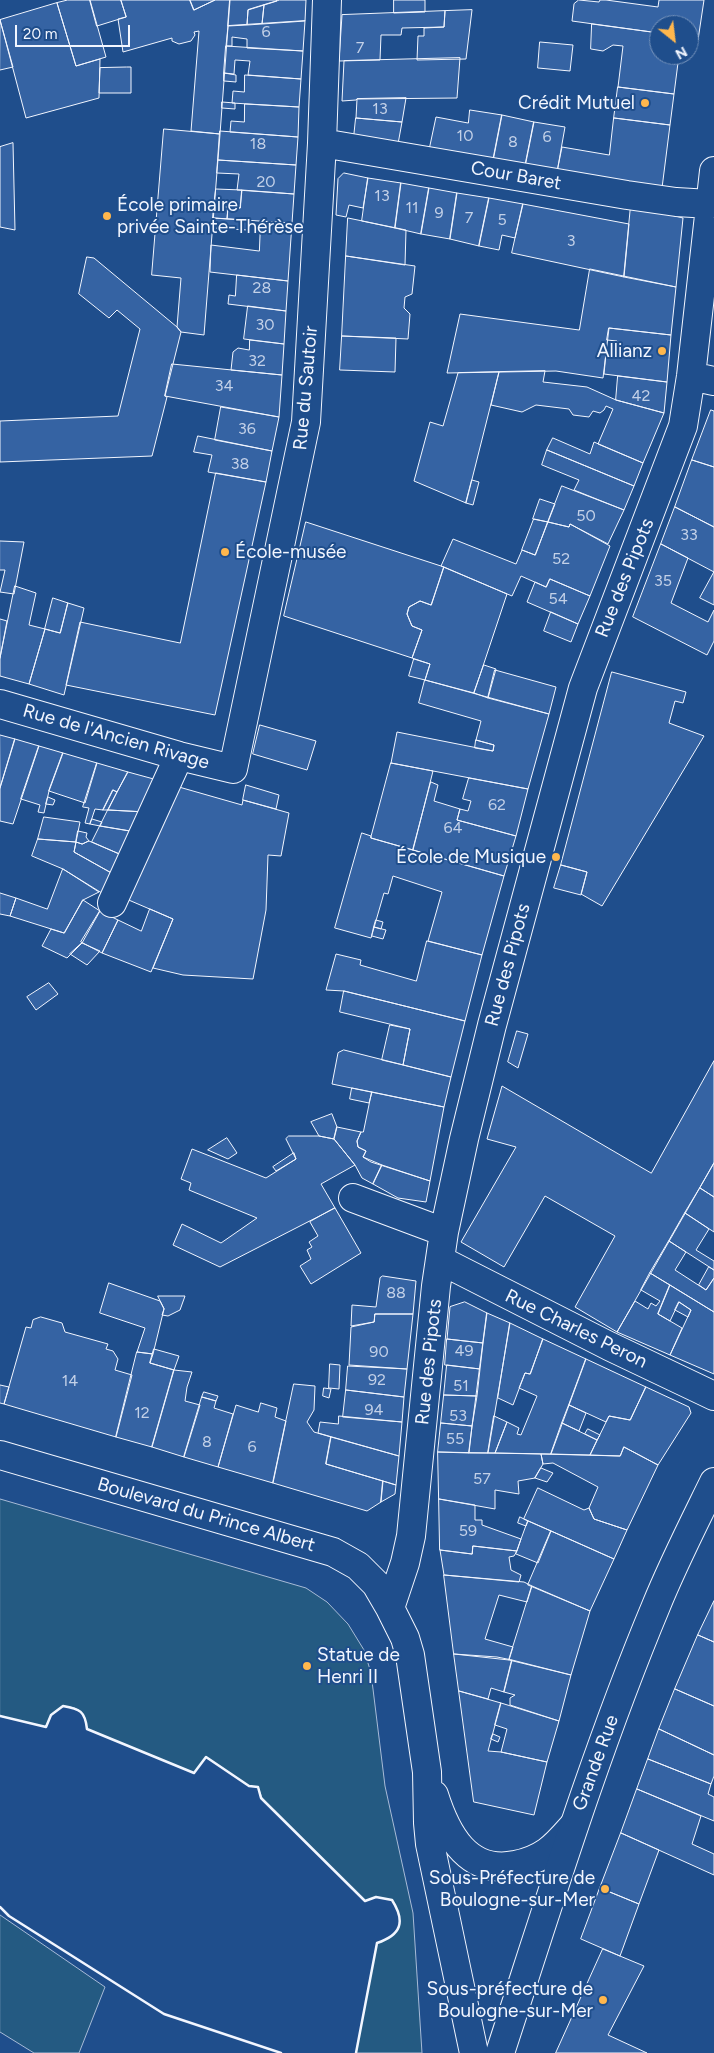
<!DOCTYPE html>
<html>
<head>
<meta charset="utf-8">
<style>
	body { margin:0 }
	#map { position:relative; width:714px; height:2053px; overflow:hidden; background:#1f4e8c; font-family:Figtree,sans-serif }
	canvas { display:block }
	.north { position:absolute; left:649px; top:15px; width:50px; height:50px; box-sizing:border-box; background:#1f4e8c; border:1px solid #7391ba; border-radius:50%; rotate:151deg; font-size:14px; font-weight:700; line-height:20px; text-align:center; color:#f2f6ff }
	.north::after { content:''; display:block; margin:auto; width:18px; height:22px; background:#ffb74d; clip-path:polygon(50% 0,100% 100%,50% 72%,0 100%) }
	.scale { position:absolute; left:15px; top:25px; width:115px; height:22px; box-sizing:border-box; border:2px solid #f2f6ff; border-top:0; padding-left:6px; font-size:15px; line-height:18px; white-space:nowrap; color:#f2f6ff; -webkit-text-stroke:4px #1f4e8c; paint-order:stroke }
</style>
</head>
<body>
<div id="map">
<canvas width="714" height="2053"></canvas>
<div class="north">N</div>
<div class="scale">20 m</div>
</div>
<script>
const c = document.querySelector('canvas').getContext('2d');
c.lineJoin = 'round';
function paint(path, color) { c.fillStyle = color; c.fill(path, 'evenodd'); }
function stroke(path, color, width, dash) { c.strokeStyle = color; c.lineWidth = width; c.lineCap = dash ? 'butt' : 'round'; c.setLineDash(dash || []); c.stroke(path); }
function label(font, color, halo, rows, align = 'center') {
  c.font = font + ' Figtree,sans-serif'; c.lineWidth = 4; c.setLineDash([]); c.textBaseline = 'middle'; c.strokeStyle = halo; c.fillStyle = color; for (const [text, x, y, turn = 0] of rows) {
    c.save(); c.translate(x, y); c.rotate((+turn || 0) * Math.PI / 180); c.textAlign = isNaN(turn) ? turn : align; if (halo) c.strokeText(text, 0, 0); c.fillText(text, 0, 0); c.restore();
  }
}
const green = new Path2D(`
	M0 1499 306 1588 327 1602 348 1624 364 1650 371 1673 385 1786 413 1913 422 2053H356L377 1943C400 1935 406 1922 392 1900L376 1897 365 1901 262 1798 258 1787 249 1786 206 1757 194 1773 87 1729C85 1711 80 1708 63 1706L51 1715 46 1727 0 1716Z
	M0 1915 105 1987 79 2053H34L0 2032Z`);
paint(green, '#245a82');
stroke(green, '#a8bbd7', 1);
const building = new Path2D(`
	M68 0H90L106 57 76 66 57 3Z
	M90 0H121L126 17 97 26Z
	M121 0H190L194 10 215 0H230L220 134 191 131 199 31 194 32 195 35 191 41 179 44 172 41V38L123 52 118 19 126 17Z
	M190 0H215L194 10Z
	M230 0H276L277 1 248 10 247 25 228 26Z
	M280 0H306L305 21 262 24 264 5Z
	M394 0H425V12L394 13Z
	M579 0 599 2 600 0H606L658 7 659 0H704L698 40 689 39V25H659V33L572 21 574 4Z
	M57 3 76 66 100 59 99 98 26 118 0 20Z
	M264 5 262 24 247 25 248 10Z
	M472 10 466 59 417 60 418 36H424V28L444 27 445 11Z
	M445 11 444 27 402 28 401 35H381L380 60 339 61 342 15Z
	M0 20 13 67 0 70Z
	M305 21 303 51 247 48V39L232 37V46H226L228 26Z
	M592 24 659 33V55H679L674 94 618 87 623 46 613 45 603 51 591 49Z
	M540 42 573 45 570 71 538 68Z
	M226 46 303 51 301 79 248 75 250 61 235 60 234 74 224 73Z
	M460 58 457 98 357 99 356 100 342 101 344 61Z
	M127 67H131V93H99L100 68Z
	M224 73 236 75V82L224 81Z
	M245 75 301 79 299 107 232 103 233 91 244 92Z
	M618 87 674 94 670 125 614 118Z
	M406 98 402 122 356 118 357 99Z
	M222 102 235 103V109L222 108Z
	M245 104 299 107 298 137 230 132 231 121 244 122Z
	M470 110 502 115 493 161 429 150 436 117 468 123Z
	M502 115 534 122 525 167 493 161Z
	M356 118 402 122 398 144 354 137Z
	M614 118 670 125 662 188 557 172 562 147 609 155Z
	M534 122 565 127 557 172 525 167Z
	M164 129 220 134 204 335 181 332 177 327 181 278 152 275Z
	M220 131 298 137 296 165 218 160Z
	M13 143 15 230 0 227V147Z
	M218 160 296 165 294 194 237 190 239 174 217 173Z
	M344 173 368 178 363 208 349 205 346 217 336 215 338 179Z
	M368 178 401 183 395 228 362 221Z
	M401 183 429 188 421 234 395 228Z
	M429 188 457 193 450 239 421 234Z
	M216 189 242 190 240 208 214 206Z
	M242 190 294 194 292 223 227 219 228 207 240 208Z
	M457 193 489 198 479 246 450 239Z
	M489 198 523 204 515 238 502 235 499 250 479 246Z
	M523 204 629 224 624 277 512 253Z
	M631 205 683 218 676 287 624 277Z
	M214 206 228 207 227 219 213 218Z
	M213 218 249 220 248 230 213 228Z
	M348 218 406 230 405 265 346 256Z
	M261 221 292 223 288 281 210 272 211 245 259 251Z
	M346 256 415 266 412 294 405 297 404 308 410 314 408 339 342 336Z
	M87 257 94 258 177 327 181 332 165 396 167 397 152 456 0 462V421L118 416 140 329 117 310 109 318 79 294Z
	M590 269 676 287 671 335 609 328 603 378 556 371 447 373 460 314 579 330Z
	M237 275 288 281 286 311 228 304 229 295 235 296Z
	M248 306 286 311 284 344 244 339Z
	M609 328 671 335 667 382 604 374 606 353 616 354 617 341 607 340Z
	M342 336 396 338 395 372 340 370Z
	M250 340 284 344 282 375 231 370 233 352 238 348 249 350Z
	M172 364 282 375 279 417 165 396Z
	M545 371 543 382 587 387 616 400 664 413 643 463 598 444 613 409 606 406 604 410 600 413 593 411 589 417 573 415 569 409 536 405 522 412 491 405 499 372Z
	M499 372 466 503 414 481 430 422 443 426 458 373Z
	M618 376 667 382 664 413 616 400Z
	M221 407 279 417 272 451 215 440Z
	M711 410 714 411V467L692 460Z
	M198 436 272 451 266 482 208 472 212 455 194 452Z
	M553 438 590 454 594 442 643 463 634 486 547 450Z
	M547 450 634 486 624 510 574 490 579 480 542 465Z
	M692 460 714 467V527L675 507Z
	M216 473 266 482 215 715 66 685 80 622 180 643Z
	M472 480 479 482 473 505 466 503Z
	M562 486 624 510 608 544 570 524 569 527 548 522Z
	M540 499 555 504 548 522 533 519Z
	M675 507 714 527V572L661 544Z
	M534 519 548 522 535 555 522 550Z
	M306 522 444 567 431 605 420 601 409 607 407 614 412 626 422 630 412 658 284 616Z
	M548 522 569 527 570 524 610 546 590 596 550 579 546 587 521 576 512 596 441 566 453 539 516 564 522 550 535 555Z
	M0 541 24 542 14 594 0 592 5 570H0Z
	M661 544 688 558 671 603 708 622 714 610V641L707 655 633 617Z
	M444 567 507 594 474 693 425 680 430 664 412 658 422 630 412 626 407 614 409 607 420 601 431 605Z
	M714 572V605L700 598Z
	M550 579 590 596 578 624 527 602 535 582 546 587Z
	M15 586 36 593 29 625 45 629 29 684 0 676V658Z
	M53 598 68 603 60 633 45 629Z
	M68 603 84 608 64 695 29 684 45 629 60 633Z
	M551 612 578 624 571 642 544 631Z
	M0 619 7 621 0 658Z
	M414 659 430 664 425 680 409 676Z
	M484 665 496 669 488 698 474 693Z
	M495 670 556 687 549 714 488 698Z
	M612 672 686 692 683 703 675 701 669 723 704 736 602 906 581 894 587 872 561 865Z
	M425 680 549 714 528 789 391 763 397 732 493 751 494 745 476 740 481 721 419 703Z
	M260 725 316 741 307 770 253 754Z
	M0 735 15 739 0 788Z
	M15 739 39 746 13 824 0 821V788Z
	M476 740 494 745 493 751 475 748Z
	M39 746 63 753 49 791 44 813 38 812 40 805 21 799Z
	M63 753 97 763 85 803 49 791Z
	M97 763 128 772 117 792 113 790 103 810 95 809 90 824 85 823 89 808 83 807Z
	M391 763 433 771 413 850 371 838Z
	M128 772 161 781 146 812 108 810Z
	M469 778 528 789 516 836 457 820 460 809 468 811 471 801 463 799Z
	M431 782 438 785 434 801 460 809 457 820 516 836 504 876 413 850Z
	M246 785 279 795 276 809 243 800Z
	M179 787 242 805 243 800 289 813 281 856 268 855 266 910 253 979 183 975 153 968 173 919 124 898Z
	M113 790 117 792 108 810H103Z
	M48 797 55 800 53 805 46 804Z
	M108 810 146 812 136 832 100 826Z
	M44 817 80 822 76 842 38 839Z
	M92 819 102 822 100 826 90 824Z
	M100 826 136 832 124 856 92 842Z
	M78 831 87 833 86 837 89 841 82 844 76 842Z
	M362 833 371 836V838L504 876 482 955 428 941 442 892 393 876 388 894 384 893 371 938 335 928Z
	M38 839 76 842 74 852 115 875 105 895 63 869 32 856Z
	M89 841 124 856 115 875 74 852 76 842 82 844Z
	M561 865 587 872 581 895 554 888Z
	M63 869 99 892 83 900 64 933 10 916 16 898 47 909Z
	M0 893 16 898 10 916 0 914Z
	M83 900 100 911 82 943 67 958 42 946 51 929 64 933Z
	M150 909 173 919 151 972 102 953 118 920 141 931Z
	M100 911 118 920 102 953 81 942Z
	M376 920 383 922 381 929 374 927Z
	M374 927 386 930 383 939 372 936Z
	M427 941 482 955 465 1021 344 991 326 990 336 954 361 960 360 965 416 981Z
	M82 943 100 951 87 965 70 954Z
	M49 983 58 994 36 1010 27 997Z
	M344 991 465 1021 451 1077 403 1065 410 1029 340 1012Z
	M390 1025 410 1029 403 1065 382 1060Z
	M517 1031 528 1034 518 1068 508 1062Z
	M344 1050 451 1077 444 1107 332 1084 338 1053Z
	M714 1061V1163L617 1332 575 1307 615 1236 545 1196 504 1267 461 1242 516 1147 487 1139 502 1086 651 1173Z
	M352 1088 372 1092 369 1103 350 1099Z
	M372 1092 444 1107 430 1181 371 1162 363 1157 366 1151 358 1147 357 1141 361 1132H363Z
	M332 1114 337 1127 334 1139 319 1136 311 1122Z
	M337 1127 361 1132 357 1141 358 1147 366 1151 363 1157 382 1165 373 1184 362 1178 355 1165 334 1139Z
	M289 1136H319L334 1139 355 1165 321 1184 335 1208 220 1267 173 1245 182 1224 221 1243 257 1218 189 1190 191 1183 181 1179 192 1149 266 1178 296 1159 286 1139Z
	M227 1138 237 1153 228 1159 208 1150Z
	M294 1153 296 1159 276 1171 273 1167Z
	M714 1163V1197L700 1188Z
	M382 1165 430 1181 426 1202 398 1198 373 1184Z
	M700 1188 714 1197V1232L685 1213Z
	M335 1208 361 1253 311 1284 300 1266 311 1259 307 1250 312 1247 309 1242 318 1236 310 1222Z
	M685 1213 709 1229 696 1250 714 1261V1270L669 1241Z
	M669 1241 686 1252 675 1270 706 1290 714 1278V1312L650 1273Z
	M709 1267 714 1270V1278L706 1290 699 1285Z
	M650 1273 670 1285 658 1314 682 1328 670 1355 617 1332 635 1301 648 1309 651 1303 656 1306 660 1301 641 1290Z
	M383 1276 416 1281 413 1314H375L374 1322 351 1326 352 1305 376 1307 380 1278Z
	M109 1283 160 1301 164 1309 153 1354 137 1352 145 1328 100 1313Z
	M670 1285 714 1312V1374L670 1355 691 1310 679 1302 670 1321 658 1314Z
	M158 1296H185L180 1310 168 1316 162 1315 164 1309Z
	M465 1302 487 1313 483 1343 447 1339 450 1307Z
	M679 1302 691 1310 688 1317 675 1310Z
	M487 1313 510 1323 488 1453H469Z
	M375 1314H413L407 1369 349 1365 351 1327 374 1322Z
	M41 1317 62 1323 65 1332 108 1344 106 1349 113 1351 118 1359 115 1370 132 1375 116 1437 4 1404 26 1327 31 1328 33 1320Z
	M510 1323 543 1339 530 1374 525 1373 513 1405 498 1398Z
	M447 1339 483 1343 480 1369 445 1365Z
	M543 1339 586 1359 551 1454 495 1453 507 1422 519 1428 517 1434 521 1435 537 1396 519 1388 525 1373 530 1374Z
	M154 1349 179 1356 174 1370 150 1363Z
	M137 1352 153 1354 150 1363 174 1370 152 1447 116 1437Z
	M586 1359 646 1387 630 1420 609 1416 606 1422 569 1405Z
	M330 1364 340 1365 339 1389 329 1388Z
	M447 1365 480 1369 477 1396 444 1395Z
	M348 1366 407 1369 404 1397 346 1390Z
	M174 1370 192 1372 187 1387 185 1401 200 1405 184 1457 152 1447Z
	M294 1384 315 1386 314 1410 307 1422 314 1432 331 1437 326 1464 383 1481 381 1502 367 1511 273 1483Z
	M0 1385 9 1387 4 1404 0 1403Z
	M646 1387 689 1407 691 1413 658 1465 624 1447 620 1456 590 1455 609 1416 630 1420Z
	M324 1388 331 1389 329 1398 323 1396Z
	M346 1390 404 1397 402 1422 343 1417Z
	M204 1392 218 1396 216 1401 202 1397Z
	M444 1395 477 1396 472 1426 441 1423Z
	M202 1397 216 1401 214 1408 233 1414 218 1467 184 1457Z
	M261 1403 277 1408 275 1417 286 1421 273 1483 218 1467 236 1405 258 1412Z
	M569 1405 586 1413 579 1431 562 1423Z
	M339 1416 402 1422 399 1456 318 1433 320 1422 338 1424Z
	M494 1416 507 1422 495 1453H488Z
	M441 1423 472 1426 469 1453 438 1452Z
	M562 1423 597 1440 590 1455 551 1454Z
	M588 1429 600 1435 597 1440 585 1434Z
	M331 1437 399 1456 396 1485 326 1464Z
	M624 1447 658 1465 627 1530 594 1519 589 1508 598 1487 553 1463 543 1464 541 1454 620 1456Z
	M438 1452 541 1454 543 1464 535 1478 518 1481 519 1494 495 1490V1509L439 1499Z
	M541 1468 553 1473 547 1482 535 1478Z
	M383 1481 396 1485 395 1494 381 1502Z
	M538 1488 584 1510 589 1508 594 1519 627 1530 614 1559 524 1519Z
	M439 1499 475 1505V1520H482V1525L521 1539 517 1551 473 1546 472 1554 440 1550Z
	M520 1517 528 1521 526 1526 518 1523Z
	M528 1521 551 1531 538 1563 516 1554Z
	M551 1531 614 1559 590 1611 528 1585Z
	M473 1546 517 1551 514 1556 509 1557 511 1570 521 1575 519 1582 444 1575 440 1550 472 1554Z
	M444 1575 524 1582 532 1586 527 1602 499 1595 485 1639 513 1647 509 1660 454 1654Z
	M532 1586 590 1611 571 1675 509 1660Z
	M714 1601V1642L698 1635Z
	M698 1635 714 1642V1706L675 1689Z
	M454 1654 497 1657 512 1660 504 1692 491 1688 488 1699 459 1691Z
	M512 1660 571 1675 559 1721 510 1705V1698L515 1695 504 1692Z
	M675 1689 714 1706V1755L659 1729Z
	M459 1691 501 1703 488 1751 501 1752 547 1762 534 1815 474 1802Z
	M501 1703 559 1721 547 1762 501 1752 507 1729 495 1725Z
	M659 1729 714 1755V1776L711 1784 648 1759Z
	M493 1734 500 1737 498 1742 491 1739Z
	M648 1759 711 1784 708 1794 714 1797V1821L637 1789Z
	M637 1789 701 1816 692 1844 714 1854V1875L621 1833Z
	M621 1833 659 1850 639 1904 600 1888Z
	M600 1888 639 1904 620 1956 581 1939Z
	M603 1949 644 1966 608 2035 647 2053H556Z`);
paint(building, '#3563a3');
stroke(building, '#f2f6ff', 1);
const minor = new Path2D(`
	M322 143 627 195 676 202 710 204
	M691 376 714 381
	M0 704 179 756 233 769 306 422 322 143 327 0
	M112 903 179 756
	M353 1198 444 1232
	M440 1260 609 1346 714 1396
	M0 1455 333 1552 358 1566 376 1584 390 1608 405 1638 410 1655 427 1772 428 1823 430 1844 474 2053
	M390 1608 405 1563 411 1536 436 1286 444 1232 464 1139 492 1025 583 688 683 426 691 376 714 171
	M434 1795C446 1833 467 1875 515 1865 526 1863 537 1859 547 1852 557 1845 566 1834 574 1825`);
const major = new Path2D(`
	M500 2053C549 1903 595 1752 656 1606 673 1564 694 1523 714 1482`);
stroke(minor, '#f2f6ff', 30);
stroke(major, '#f2f6ff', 30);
stroke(minor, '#1f4e8c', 28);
stroke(major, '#1f4e8c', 28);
stroke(new Path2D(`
	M0 1716 46 1727 51 1715 63 1706C80 1709 85 1711 87 1729L194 1773 206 1757 249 1786 258 1787 261 1798 365 1901 376 1897 392 1900C406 1922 401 1935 377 1943L356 2053
	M0 1907 9 1916 164 2014 281 2053`), '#f2f6ff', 2.5);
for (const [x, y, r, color] of [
	[645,103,5,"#ffb74d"],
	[107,216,5,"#ffb74d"],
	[662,351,5,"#ffb74d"],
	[225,552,5,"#ffb74d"],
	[556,857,5,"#ffb74d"],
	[307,1666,5,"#ffb74d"],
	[605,1889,5,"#ffb74d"],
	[603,2000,5,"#ffb74d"]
]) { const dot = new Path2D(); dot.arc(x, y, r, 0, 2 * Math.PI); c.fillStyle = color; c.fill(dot); stroke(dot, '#1f4e8c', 2); }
label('16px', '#c3d1e8', null, [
	["6",266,32],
	["7",360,48],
	["13",380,109],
	["10",465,136],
	["6",547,137],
	["8",513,142],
	["18",258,144],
	["20",266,182],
	["13",382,196],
	["11",412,208],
	["9",439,213],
	["7",469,218],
	["5",502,220],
	["3",571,241],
	["28",262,288],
	["30",265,325],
	["32",257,361],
	["34",224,386],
	["42",641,396],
	["36",247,429],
	["38",240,464],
	["50",586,516],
	["33",689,535],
	["52",561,559],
	["35",663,581],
	["54",558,599],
	["62",497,805],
	["64",453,828],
	["88",396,1293],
	["49",464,1351],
	["90",379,1352],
	["92",377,1380],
	["14",70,1381],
	["51",461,1386],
	["94",374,1410],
	["12",142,1413],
	["53",458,1416],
	["55",455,1439],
	["8",207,1442],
	["6",252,1447],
	["57",482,1479],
	["59",468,1531]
]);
label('19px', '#f2f6ff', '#1f4e8c', [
	["Crédit Mutuel",635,103],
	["École primaire",117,205,"left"],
	["privée Sainte-Thérèse",117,227,"left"],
	["Allianz",652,351],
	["École-musée",235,552,"left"],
	["École de Musique",546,857],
	["Statue de",317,1655,"left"],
	["Henri II",317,1677,"left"],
	["Sous-Préfecture de",595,1878],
	["Boulogne-sur-Mer",595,1900],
	["Sous-préfecture de",593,1989],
	["Boulogne-sur-Mer",593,2011]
], 'right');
label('19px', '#f2f6ff', '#1f4e8c', [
	["Cour Baret",516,176,10],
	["Rue du Sautoir",306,388,-85],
	["Rue des Pipots",625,578,-68],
	["Rue de l'Ancien Rivage",116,737,16],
	["Rue des Pipots",508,965,-75],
	["Rue Charles Peron",576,1329,26],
	["Rue des Pipots",429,1362,-84],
	["Boulevard du Prince Albert",206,1515,16],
	["Grande Rue",596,1763,-70]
]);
</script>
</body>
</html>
